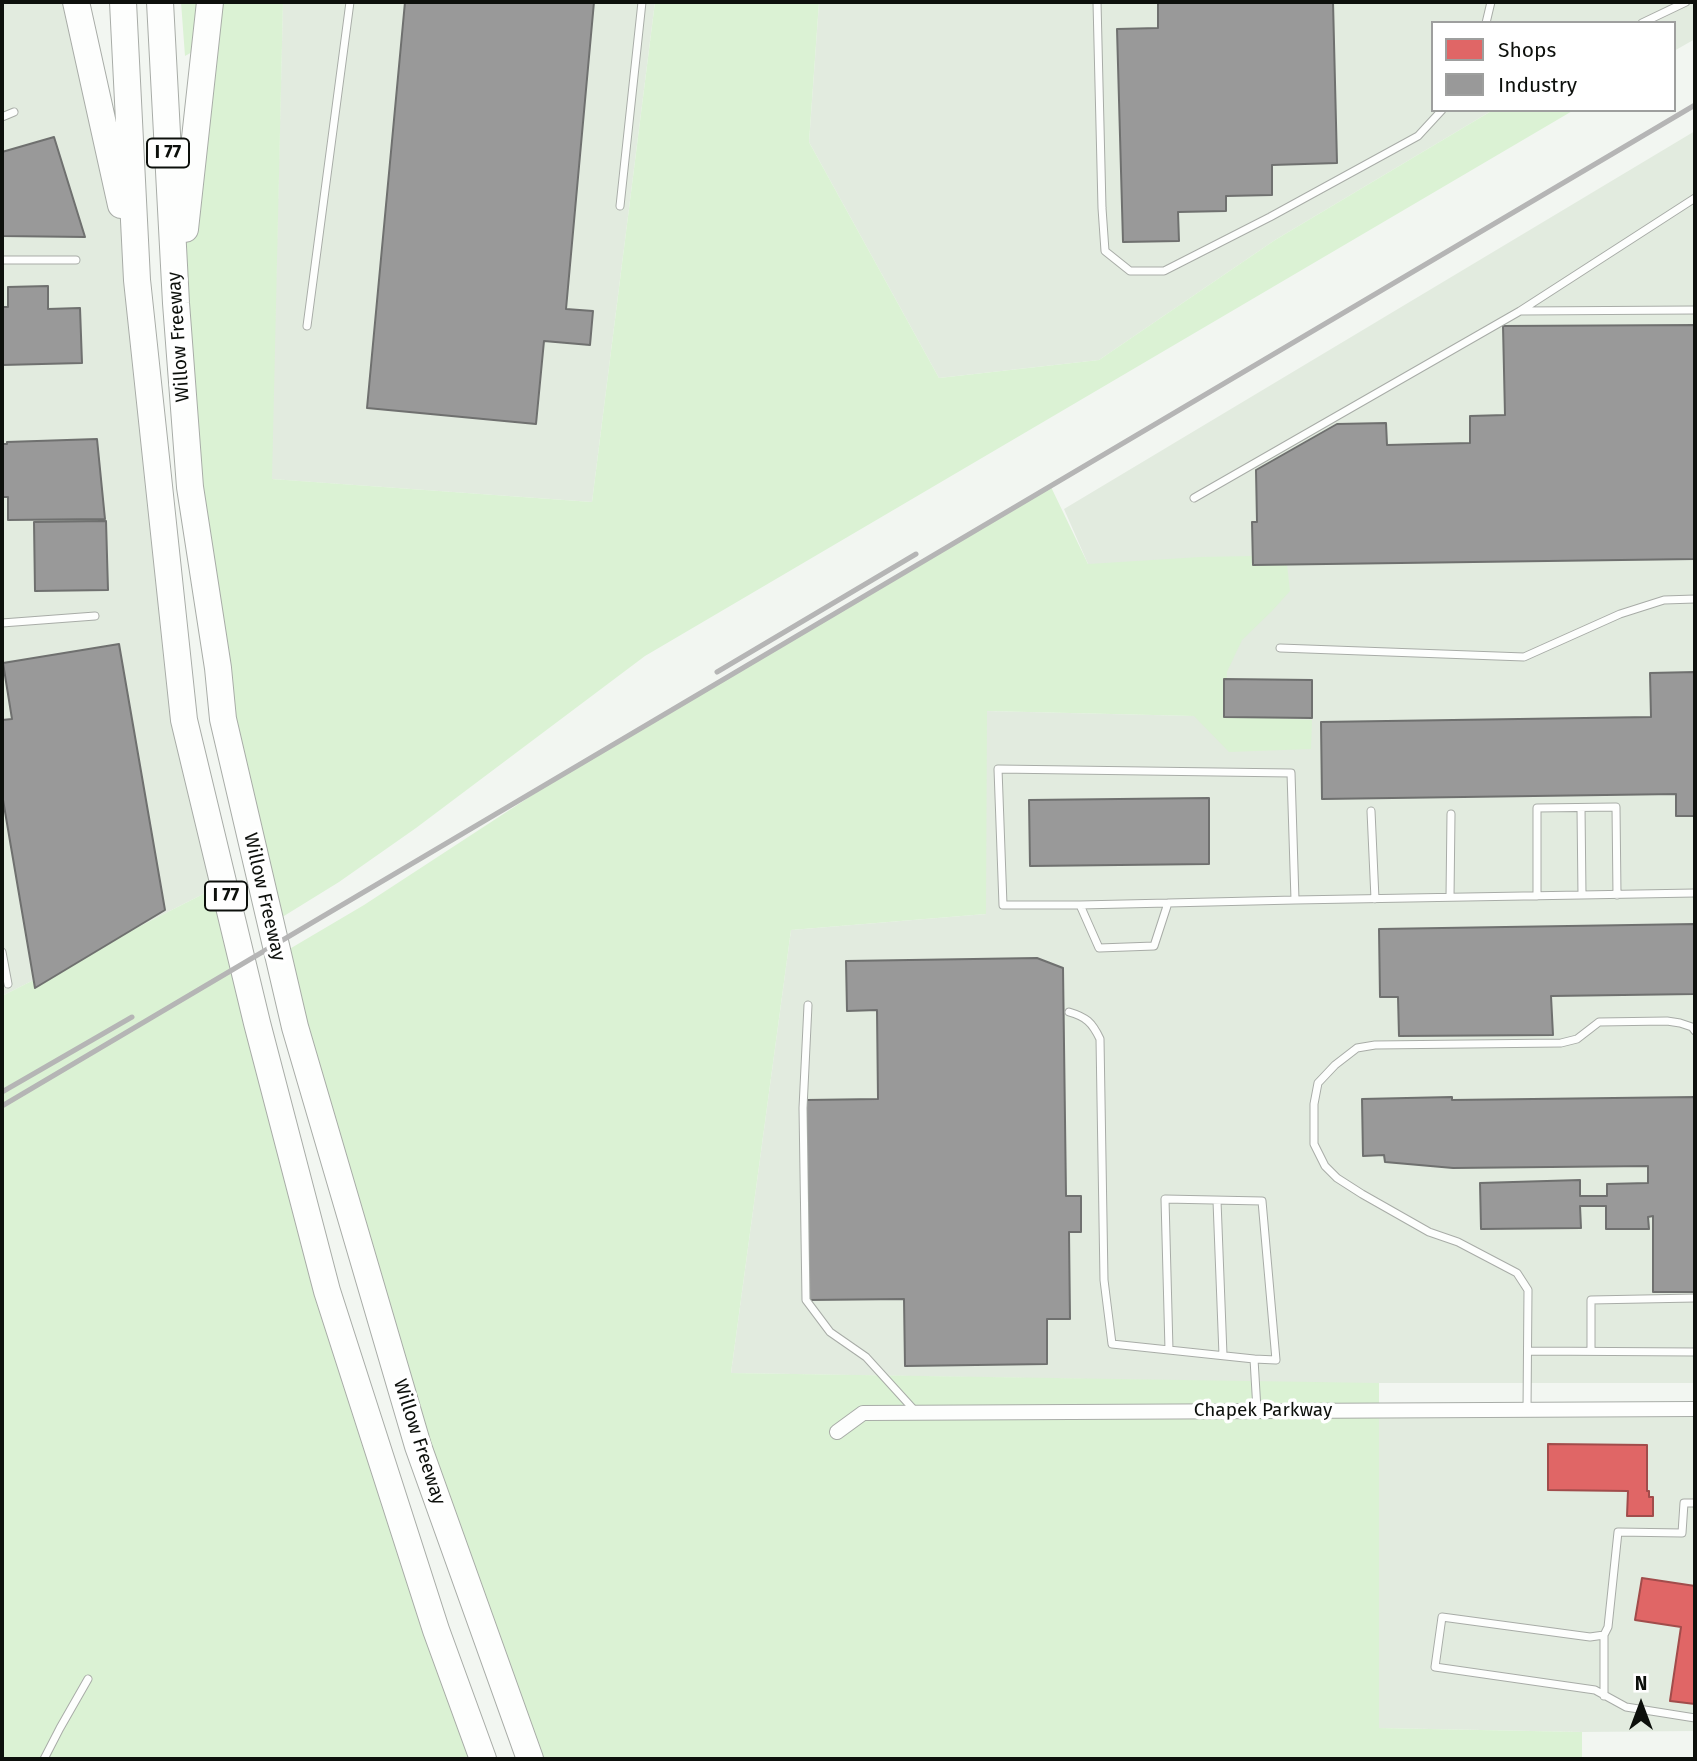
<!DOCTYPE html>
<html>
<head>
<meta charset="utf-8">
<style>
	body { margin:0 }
	#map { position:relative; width:1697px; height:1761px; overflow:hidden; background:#f2f6f1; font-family:"Fira Sans",sans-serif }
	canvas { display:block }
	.frame { position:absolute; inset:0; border:4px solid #0d100c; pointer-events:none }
	.legend { position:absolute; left:1431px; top:21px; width:245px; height:91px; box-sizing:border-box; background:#fff; border:2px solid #9e9f9e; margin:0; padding:9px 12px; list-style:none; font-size:21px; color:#0d100c }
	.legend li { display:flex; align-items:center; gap:14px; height:35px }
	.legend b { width:35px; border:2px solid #9e9f9e }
	.north { position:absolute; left:1606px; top:1670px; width:70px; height:70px; -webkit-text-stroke:5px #fff; paint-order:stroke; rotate:0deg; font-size:19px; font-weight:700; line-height:28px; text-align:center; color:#0d100c }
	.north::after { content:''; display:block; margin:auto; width:24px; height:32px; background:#0d100c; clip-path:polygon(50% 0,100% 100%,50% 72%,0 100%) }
</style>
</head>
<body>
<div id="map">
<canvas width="1697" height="1761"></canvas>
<div class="frame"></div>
<ul class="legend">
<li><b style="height:19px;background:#e06666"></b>Shops</li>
<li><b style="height:19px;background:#999"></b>Industry</li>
</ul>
<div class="north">N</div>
</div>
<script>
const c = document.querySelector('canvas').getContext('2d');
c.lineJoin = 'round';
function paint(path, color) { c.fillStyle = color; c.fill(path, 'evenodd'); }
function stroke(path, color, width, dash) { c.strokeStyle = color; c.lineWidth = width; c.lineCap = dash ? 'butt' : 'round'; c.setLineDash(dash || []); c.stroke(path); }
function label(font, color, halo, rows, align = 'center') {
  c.font = font + ' "Fira Sans",sans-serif'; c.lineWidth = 7; c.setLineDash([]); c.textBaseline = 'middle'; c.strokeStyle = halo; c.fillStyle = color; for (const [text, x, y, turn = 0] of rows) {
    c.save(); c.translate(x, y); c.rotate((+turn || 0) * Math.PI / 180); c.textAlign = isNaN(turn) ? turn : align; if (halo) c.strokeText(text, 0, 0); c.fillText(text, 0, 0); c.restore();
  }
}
paint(new Path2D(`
	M2 2H76L137 280 184 720 223 884 2 996Z
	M283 2H655L592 502 271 479Z
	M819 2H1695V39L1674 51V23H1433V110H1493L1275 240 1099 360 939 378 809 142Z
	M1695 131V1383H1324L731 1373 791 930 986 914V711L1194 716 1088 564 1064 509Z
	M1695 1409V1731L1582 1732 1379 1728V1410Z`), '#e2ebdf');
paint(new Path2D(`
	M181 2H199L192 52 185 56Z
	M210 2H283L272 479 592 502 655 2H819L809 142 939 378 1099 360 1275 240 1493 110H1574L645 656 416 828 339 882 271 924 223 719 176 303Z
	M1051 487 1088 564 1200 557 1253 556V565L1287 564 1290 591 1272 611 1242 640 1227 672 1225 708 1257 717 1312 720 1311 749 1229 752 1194 716 987 711 986 914 791 930 731 1373 1379 1383V1728L1582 1732V1759H530L418 1446 281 954 364 905 560 777Z
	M223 884 257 1023 483 1759H2V996Z`), '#dbf2d4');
const shops = new Path2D(`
	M1548 1444 1647 1445V1491H1649V1497H1653V1516H1627L1628 1491 1548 1490Z
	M1642 1578 1695 1586V1704L1670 1701 1681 1627 1635 1620Z`);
paint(shops, '#e06666');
stroke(shops, '#a14c4b', 2);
const industry = new Path2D(`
	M405 2H594L566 309 593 311 590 345 544 341 536 424 367 408Z
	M1158 2H1333L1337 163 1272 165V195L1226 196V211L1178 212 1179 241 1123 242 1117 29 1158 28Z
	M54 137 85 237 2 236V152Z
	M48 286V309L80 308 82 363 2 365V307H8V287Z
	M1695 325V559L1253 565 1252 522H1257L1256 470 1337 424 1386 423 1387 445 1470 443V416L1505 415 1503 326Z
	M97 439 105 519 8 520V497H2V444H7V442Z
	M106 521 108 590 35 591 34 522Z
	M119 644 165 910 35 988 2 794V720L12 719 3 663Z
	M1695 672V816H1676V794L1322 799 1321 722 1651 717 1650 673Z
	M1224 679 1312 680V718L1224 717Z
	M1209 798V864L1030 866 1029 800Z
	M1695 924V994L1551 996 1553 1035 1399 1036 1398 997H1380L1379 929Z
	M1037 958 1063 968 1066 1196H1081V1232H1069L1070 1319H1047V1364L905 1366 904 1299 809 1300 806 1100 878 1099 877 1010 847 1011 846 961Z
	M1452 1097V1100L1695 1097V1292H1653V1216L1648 1217 1649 1229H1606V1206H1580L1581 1228 1481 1229 1480 1183 1580 1180V1196H1607V1184L1648 1183V1166L1453 1168 1385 1162 1384 1155 1363 1156 1362 1099Z`);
paint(industry, '#999');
stroke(industry, '#6f706f', 2);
const service = new Path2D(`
	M1097 2 1102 208 1105 251 1130 271H1164L1270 217 1418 136 1442 110
	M1486 23 1491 2
	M1642 23 1686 2
	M2 117 14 112
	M620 206 642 2
	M2 260H76
	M1520 311 1695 310
	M307 326 350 2
	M1194 498 1520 311 1695 198
	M2 623 95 616
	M1280 648 1524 657 1620 614 1664 600 1695 599
	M1581 808 1582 895
	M1371 811 1375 899
	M1537 896V808L1616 807 1617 895
	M1450 897 1451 814
	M1295 900 1291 773 998 769 1003 905H1080L1099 948 1154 946 1168 903 1295 900 1695 893
	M1080 905 1168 903
	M2 952 8 984
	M808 1005 803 1108 806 1300 830 1332 866 1357 916 1412
	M1069 1012C1086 1017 1092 1022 1100 1039L1104 1280 1112 1344 1254 1359 1257 1410
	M1217 1201 1223 1355
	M1169 1350 1165 1199 1262 1201 1276 1360 1254 1359
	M1528 1351 1695 1352
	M1591 1351V1300L1695 1298
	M1527 1410 1528 1290 1517 1273 1458 1242 1429 1232 1362 1194 1337 1178 1325 1166 1314 1144V1104L1318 1083 1335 1065 1357 1048 1375 1045 1561 1043 1577 1039 1599 1022 1667 1021 1680 1023 1692 1027 1695 1031
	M1695 1503H1684L1682 1533 1618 1532 1608 1627 1604 1635 1590 1637 1442 1617 1435 1667 1595 1690 1626 1707 1695 1718
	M1604 1635V1696
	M44 1759 60 1728 88 1679`);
const minor = new Path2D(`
	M837 1432 863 1413 1695 1409`);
const motorway = new Path2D(`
	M76 2 121 205
	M123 2 137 280 184 720 257 1023 327 1291 436 1630 483 1759
	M160 2 176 303 190 487 218 668 223 719 295 1027 418 1446 530 1759
	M185 229 210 2`);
stroke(service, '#a8aca7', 9);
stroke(minor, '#a8aca7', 16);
stroke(motorway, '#a8aca7', 28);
stroke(service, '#fdfefd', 7);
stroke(minor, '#fdfefd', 14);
stroke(motorway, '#fdfefd', 26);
stroke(new Path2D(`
	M717 672 916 554
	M2 1092 132 1017
	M2 1106 1695 105`), '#b5b5b5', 5);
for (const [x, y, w] of [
	[168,153,42],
	[226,896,42]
]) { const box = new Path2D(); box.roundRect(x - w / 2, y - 14.5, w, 29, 5); c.fillStyle = '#fff'; c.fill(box); stroke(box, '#0d100c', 2); }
label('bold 18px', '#0d100c', null, [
	["I 77",168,153],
	["I 77",226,896]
]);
label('19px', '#0d100c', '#fff', [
	["Willow Freeway",179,337,-94],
	["Willow Freeway",264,897,77],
	["Chapek Parkway",1263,1411],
	["Willow Freeway",419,1442,72]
]);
</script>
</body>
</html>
